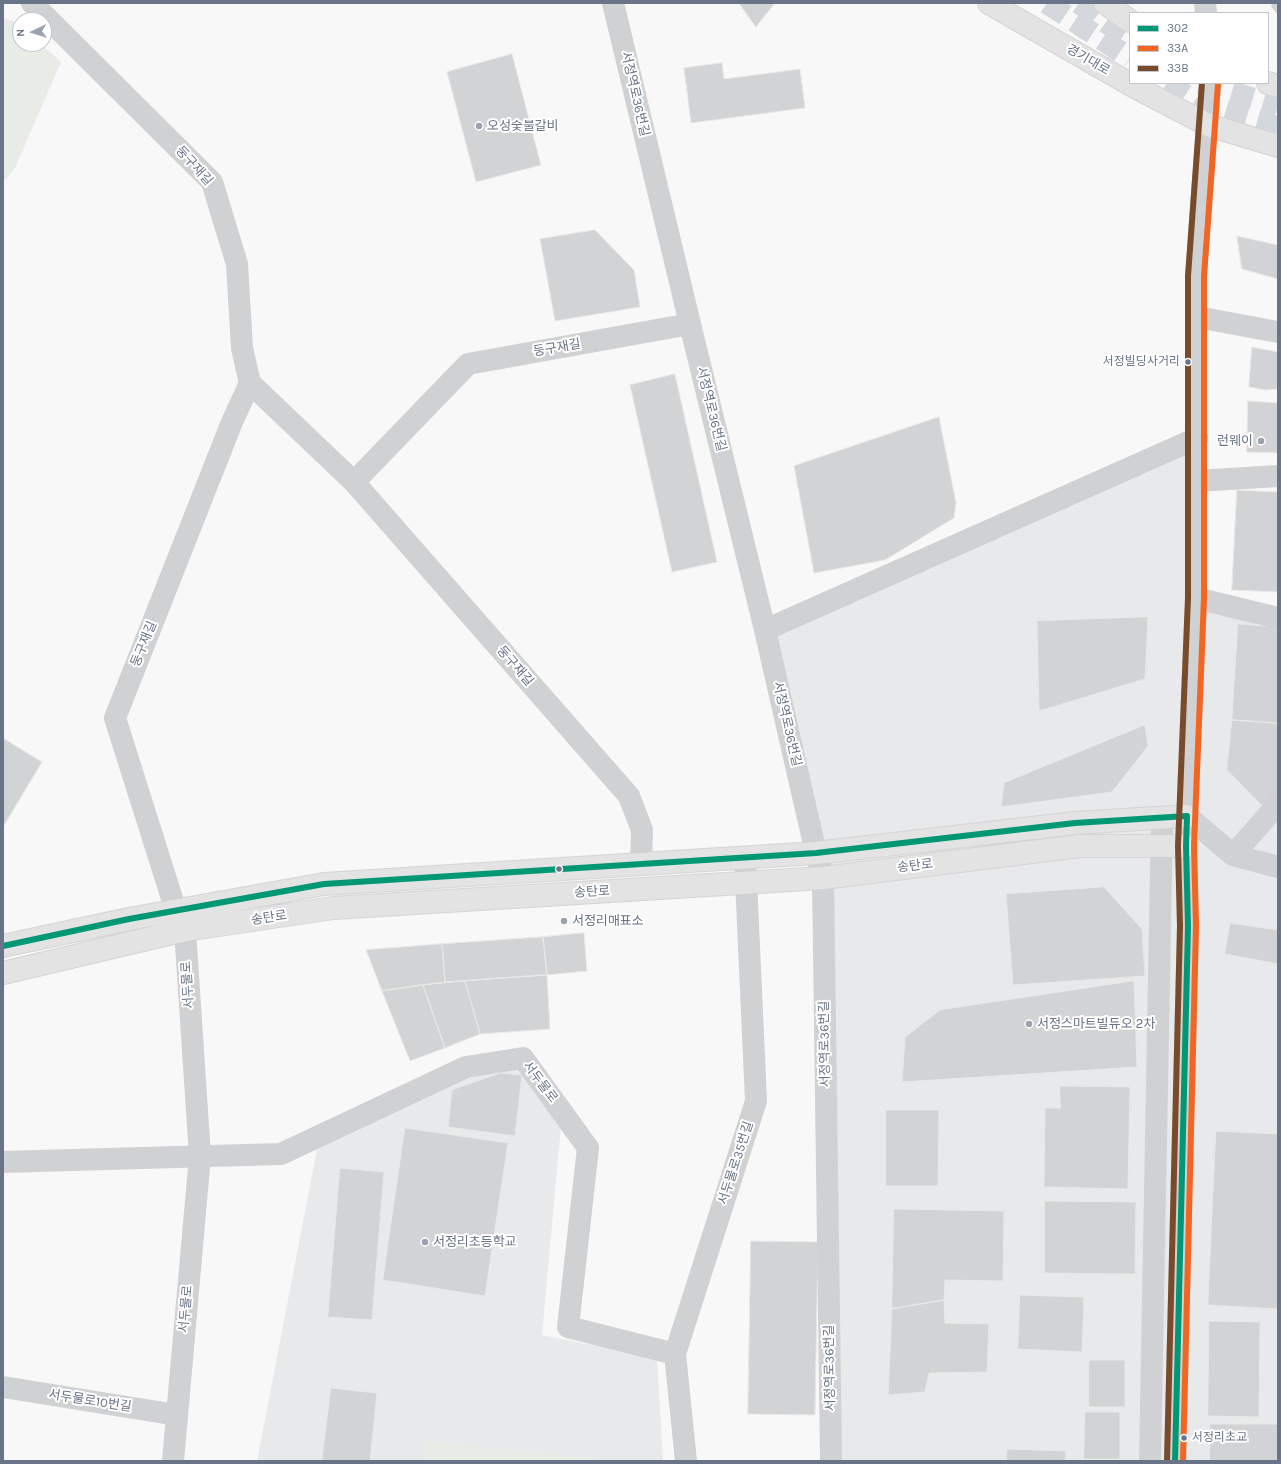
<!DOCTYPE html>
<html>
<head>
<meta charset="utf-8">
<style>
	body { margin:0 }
	#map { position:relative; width:1281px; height:1464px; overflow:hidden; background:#f8f8f8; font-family:Karla,sans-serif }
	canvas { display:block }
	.frame { position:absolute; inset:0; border:4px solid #697488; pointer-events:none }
	.legend { position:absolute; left:1129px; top:12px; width:140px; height:72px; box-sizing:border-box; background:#fff; border:1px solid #c3c7cf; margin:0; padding:5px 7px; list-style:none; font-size:12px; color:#697488 }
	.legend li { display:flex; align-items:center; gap:8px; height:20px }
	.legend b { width:20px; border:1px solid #c3c7cf }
	.north { position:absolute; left:12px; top:12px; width:40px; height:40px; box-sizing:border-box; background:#fff; border:1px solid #c3c7cf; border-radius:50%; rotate:266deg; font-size:11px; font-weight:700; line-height:16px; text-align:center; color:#697488 }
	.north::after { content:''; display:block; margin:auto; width:14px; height:18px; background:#9ba2af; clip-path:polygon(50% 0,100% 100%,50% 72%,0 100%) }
</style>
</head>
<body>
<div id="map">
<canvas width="1281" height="1464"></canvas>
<div class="frame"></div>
<ul class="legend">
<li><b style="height:5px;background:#009775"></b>302</li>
<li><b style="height:5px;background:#f26522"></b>33A</li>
<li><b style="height:5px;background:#7a4b2a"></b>33B</li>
</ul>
<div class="north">N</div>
</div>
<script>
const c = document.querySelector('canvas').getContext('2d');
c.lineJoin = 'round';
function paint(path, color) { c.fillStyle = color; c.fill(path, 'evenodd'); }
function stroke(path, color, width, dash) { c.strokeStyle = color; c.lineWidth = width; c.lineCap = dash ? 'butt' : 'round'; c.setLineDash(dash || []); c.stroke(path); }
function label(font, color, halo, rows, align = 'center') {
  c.font = font + ' Karla,"Noto Sans KR",sans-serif'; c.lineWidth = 4; c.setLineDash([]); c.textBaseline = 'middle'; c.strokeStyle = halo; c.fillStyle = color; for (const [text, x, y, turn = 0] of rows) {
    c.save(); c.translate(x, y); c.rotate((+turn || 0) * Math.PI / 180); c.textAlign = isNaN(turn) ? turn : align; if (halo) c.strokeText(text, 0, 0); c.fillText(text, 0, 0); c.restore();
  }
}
paint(new Path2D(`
	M1197 438 1196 598 1278 634V1461H831L823 878 765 630Z
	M480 1066 519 1069 561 1126 542 1335 657 1358 663 1461H257L317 1149Z`), '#e8e9ea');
paint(new Path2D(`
	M3 18 16 22 20 26V44H41L61 62 15 168 3 182Z
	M425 1441 615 1461H423Z`), '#e8ebe6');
const building = new Path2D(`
	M739 3H775L756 27Z
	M1271 3H1278V15L1272 8Z
	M512 54 541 165 476 182 447 72Z
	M722 63 724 79 800 69 805 108 691 123 684 68Z
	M595 230 634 270 640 307 555 321 540 239Z
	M1237 236 1278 245V279L1242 269Z
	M1252 347 1278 352V389L1265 390 1249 387Z
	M675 374 717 562 672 572 630 385Z
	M1248 401 1278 403V453L1247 452Z
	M939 417 956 503 954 518 885 560 814 573 794 466Z
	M1237 490 1278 492V592L1232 590Z
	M1148 617 1145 679 1039 711 1037 621Z
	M1238 624 1278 627V722L1276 723 1232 720Z
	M1232 720 1276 723 1278 722V792L1263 807 1227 770Z
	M1145 725 1148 746 1112 792 1001 807 1004 783Z
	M3 738 42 762 3 827Z
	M1104 887 1142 929 1145 976 1013 985 1006 894Z
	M1230 923 1278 930V964L1225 954Z
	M584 933 587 971 547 975 543 937Z
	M543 937 547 975 445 982 442 944Z
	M442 944 445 982 382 991 366 950Z
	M547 975 550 1029 480 1034 465 981Z
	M465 981 480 1034 445 1048 423 985Z
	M1134 981 1137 1067 902 1082 905 1037 940 1010Z
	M423 985 445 1048 410 1061 382 991Z
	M501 1073 522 1075 515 1136 448 1127 452 1090Z
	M1060 1086 1130 1087 1128 1189 1044 1187 1045 1108H1060Z
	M886 1110H939L938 1186H886Z
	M405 1128 508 1143 485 1296 383 1280Z
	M1216 1131 1278 1134V1309L1208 1305Z
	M340 1168 384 1172 372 1320 328 1317Z
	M1045 1201 1136 1202 1135 1274 1045 1273Z
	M894 1209 1004 1211 1003 1281 945 1280 944 1300 892 1309Z
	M751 1241 818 1242 815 1415 748 1414Z
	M1020 1295 1084 1297 1082 1352 1018 1349Z
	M944 1300 945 1323 989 1324 987 1372 929 1373 925 1392 888 1395 892 1309Z
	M1209 1321 1260 1322 1259 1417 1208 1416Z
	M1089 1360H1125V1407H1089Z
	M331 1388 377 1393 370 1461H322Z
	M1085 1412H1120V1459H1084Z
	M1210 1424H1278V1461H1210Z
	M1007 1449 1066 1451 1065 1461H1007Z`);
paint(building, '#d2d3d4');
stroke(building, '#e8e8e8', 1);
stroke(new Path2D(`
	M1047 3 1130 58
	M1079 3 1130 39
	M1167 83 1200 105 1278 127
	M1200 83 1278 106`), '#d4d7dc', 22, [22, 11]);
const major = new Path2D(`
	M989 3 1135 87 1208 125 1278 146
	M1105 3 1130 21
	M1268 83 1278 86
	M3 946 129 919 324 884 816 853 1075 823 1187 816
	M3 973 185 930 333 908 823 878 1080 846H1186`);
stroke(major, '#d4d4d6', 24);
stroke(new Path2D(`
	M32 3 212 182 237 264 242 348 250 383 232 422 115 718 176 911 185 930 200 1156 173 1461
	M613 3 690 324 765 630 816 853 823 878 831 1461
	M1205 3 1206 13
	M1197 317 1278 332
	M250 383 354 482 629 796 642 830 641 864
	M1196 481 1278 476
	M354 482 468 364 690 324
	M1196 598 1278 618
	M765 630 1197 438
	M1187 816 1233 855 1278 867
	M1233 855 1278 804
	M3 1162 281 1154 466 1067 523 1058 588 1148 568 1327 675 1354
	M3 1387 177 1415
	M686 1461 675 1354 756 1101 745 858
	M1150 1461 1162 818
	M1175 1461 1188 926 1186 846 1196 598V276L1210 83`), '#d0d1d3', 22);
stroke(major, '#e3e3e4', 22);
stroke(new Path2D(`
	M3 946 129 919 324 884 816 853 1075 823 1187 816 1186 846 1188 926 1175 1461`), '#009775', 6);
stroke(new Path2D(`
	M1183 1461 1196 926 1194 846 1204 598V276L1218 84`), '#f26522', 6);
stroke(new Path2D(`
	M1167 1461 1180 926 1178 846 1188 598V276L1202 83`), '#7a4b2a', 6);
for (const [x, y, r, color] of [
	[479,126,4,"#9ba2af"],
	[1188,362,3.5,"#697488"],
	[1261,441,4,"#9ba2af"],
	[559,869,3.5,"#697488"],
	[564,921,4,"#9ba2af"],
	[1029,1024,4,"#9ba2af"],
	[425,1242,4,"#9ba2af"],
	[1184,1438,3.5,"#697488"]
]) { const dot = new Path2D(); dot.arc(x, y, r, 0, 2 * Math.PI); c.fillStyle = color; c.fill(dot); stroke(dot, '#fff', 1.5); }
label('12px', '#697488', '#fff', [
	["서정빌딩사거리",1180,362],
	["서정리초교",1192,1438,"left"]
], 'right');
label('13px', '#697488', '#fff', [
	["경기대로",1088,60,30],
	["서정역로36번길",635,94,77],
	["둥구재길",194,166,48],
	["둥구재길",557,348,-10],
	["서정역로36번길",711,409,76],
	["둥구재길",144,644,-68],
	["둥구재길",515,666,49],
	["서정역로36번길",787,724,77],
	["송탄로",915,866,-7],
	["송탄로",592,892,-3],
	["송탄로",269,918,-8],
	["서두물로",188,985,-94],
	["서정역로36번길",825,1044,-91],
	["서두물로",540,1082,53],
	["서두물로35번길",736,1163,-72],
	["서두물로",186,1309,-85],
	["서정역로36번길",830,1368,-91],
	["서두물로10번길",90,1401,9]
]);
label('13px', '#697488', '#fff', [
	["오성숯불갈비",487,126],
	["런웨이",1253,441,"right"],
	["서정리매표소",572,921],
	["서정스마트빌듀오 2차",1037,1024],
	["서정리초등학교",433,1242]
], 'left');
</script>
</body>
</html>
